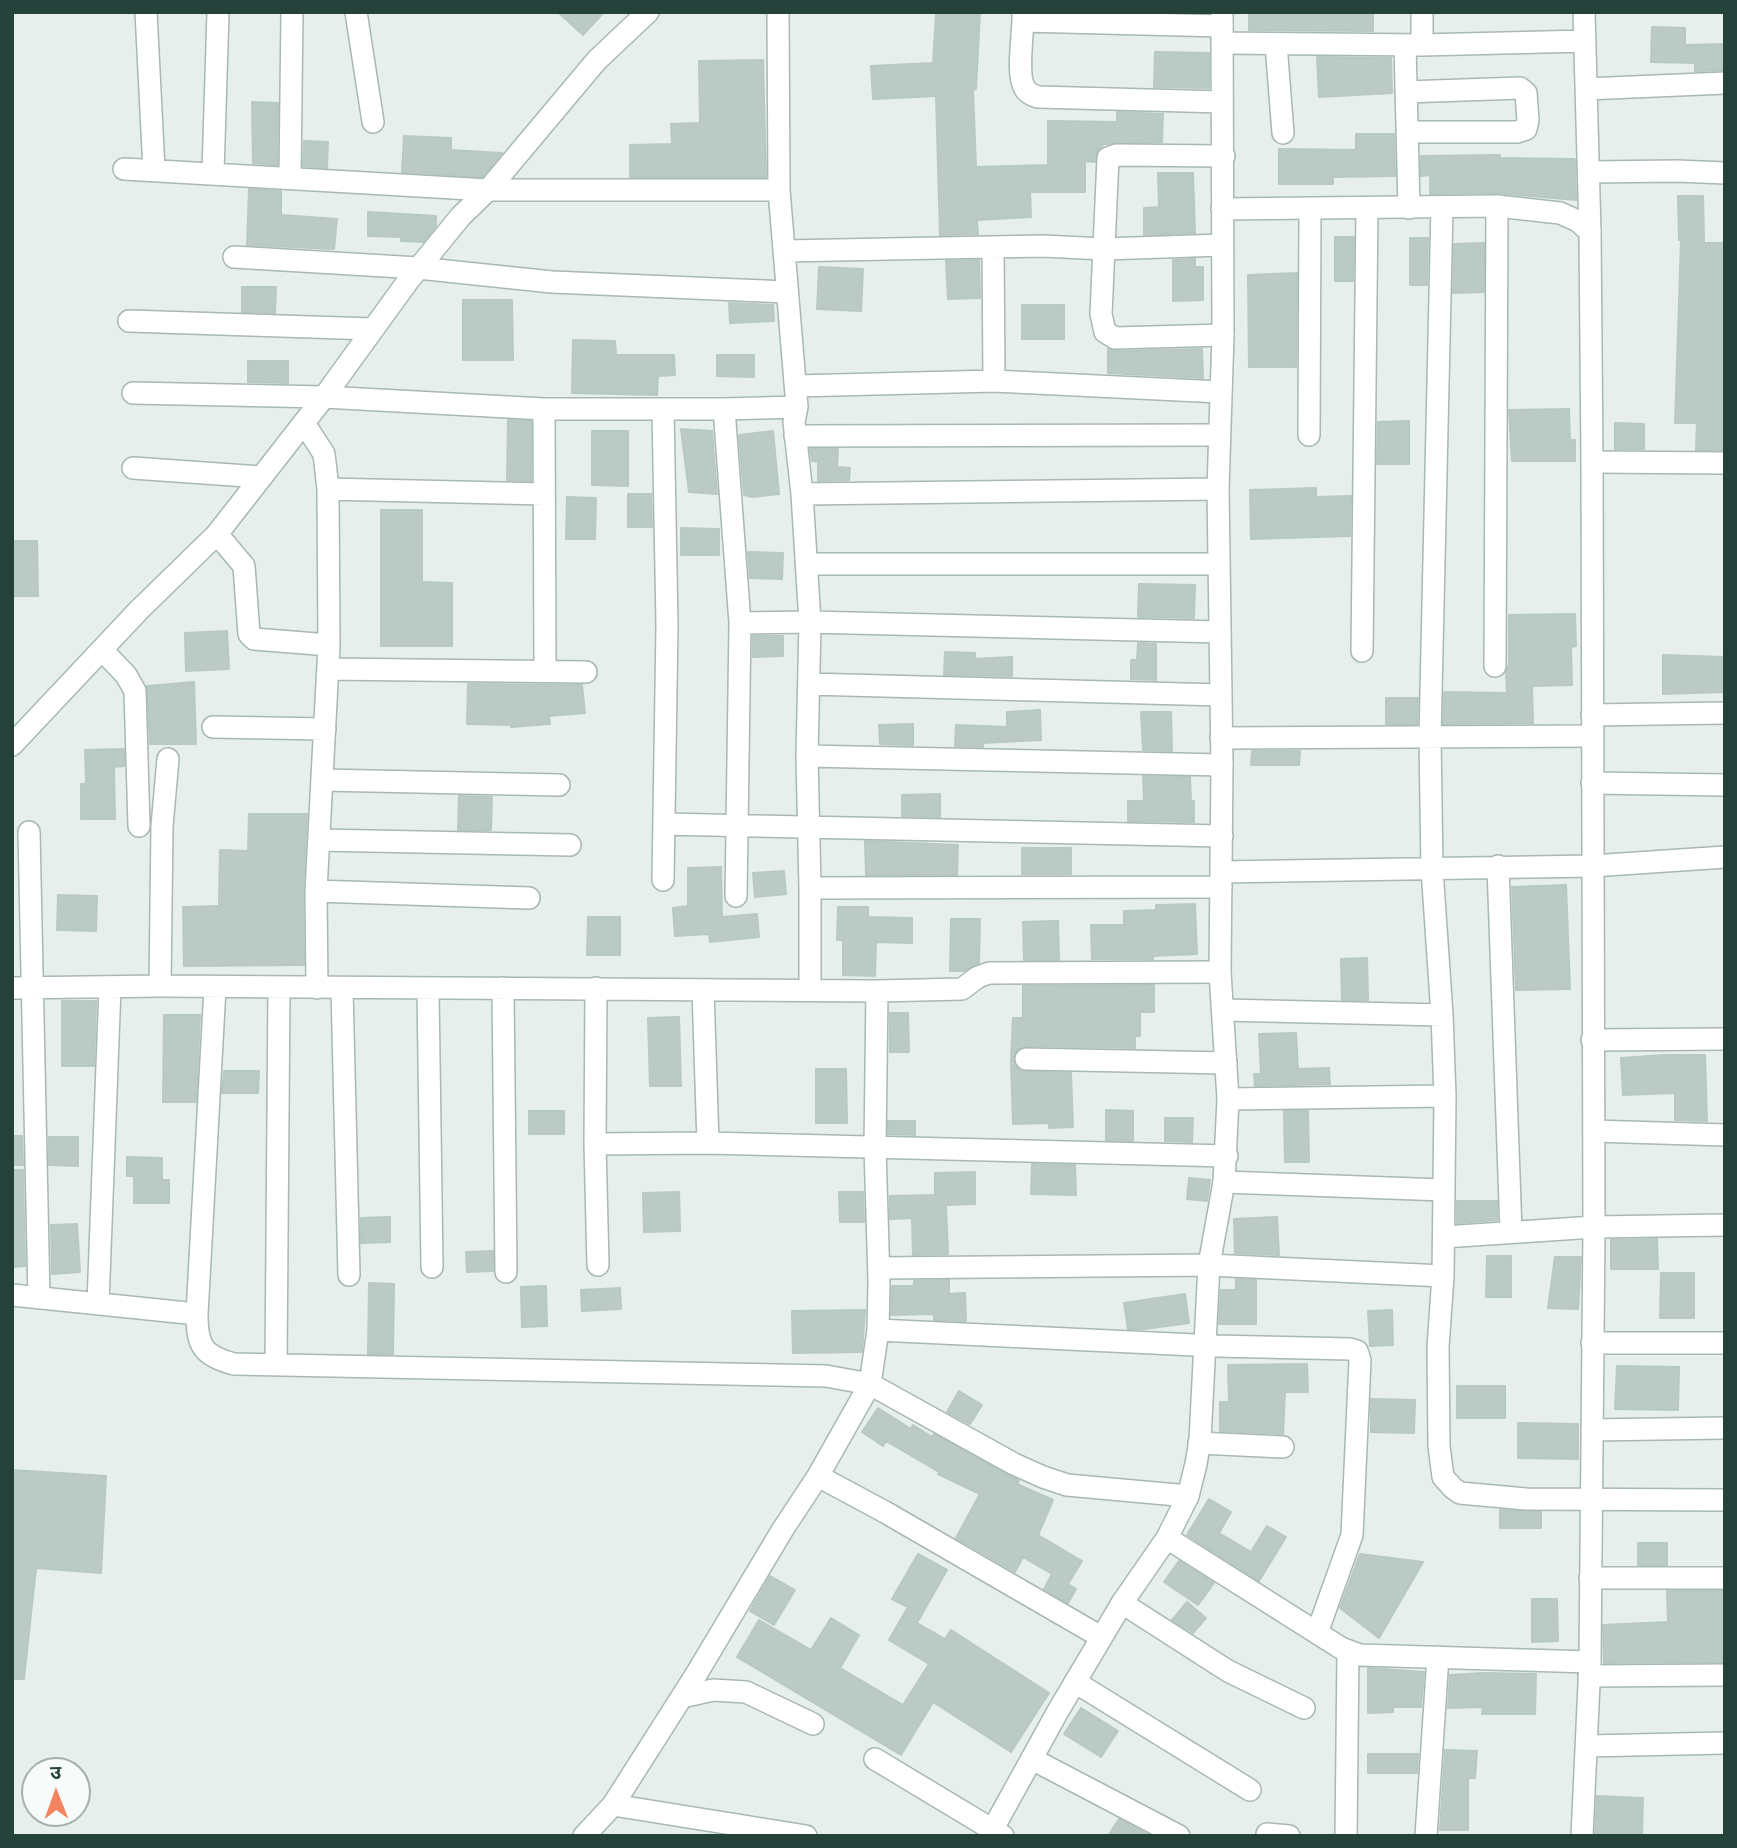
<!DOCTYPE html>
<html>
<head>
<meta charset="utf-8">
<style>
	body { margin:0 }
	#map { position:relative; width:1737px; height:1848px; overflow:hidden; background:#e6efeb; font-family:Jost,"Noto Sans Devanagari",sans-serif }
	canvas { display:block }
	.frame { position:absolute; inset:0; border:14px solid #24423a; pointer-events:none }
	.north { position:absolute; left:21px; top:1757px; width:70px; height:70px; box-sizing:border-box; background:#f7fbf9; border:2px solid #a3b1ad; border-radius:50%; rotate:359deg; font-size:19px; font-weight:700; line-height:28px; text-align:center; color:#24423a }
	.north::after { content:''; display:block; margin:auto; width:24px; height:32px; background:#f4845f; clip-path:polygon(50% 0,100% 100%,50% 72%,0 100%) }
</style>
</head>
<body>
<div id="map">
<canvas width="1737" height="1848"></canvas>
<div class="frame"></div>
<div class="north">उ</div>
</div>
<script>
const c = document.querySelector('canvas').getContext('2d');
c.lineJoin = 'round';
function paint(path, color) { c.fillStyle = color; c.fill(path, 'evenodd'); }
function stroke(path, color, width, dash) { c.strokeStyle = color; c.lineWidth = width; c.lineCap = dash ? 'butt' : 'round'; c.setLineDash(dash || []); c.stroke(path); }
const building = new Path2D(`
	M558 12H604L583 35Z
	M980 12 976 89 973 90 976 167 1048 165V121L1117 122V112L1163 114 1162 142 1104 144 1097 151 1095 162 1085 161V192H1030L1031 217 977 220 978 234 940 235 936 96 873 99 871 66 933 63 936 14Z
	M1249 12H1373V31L1249 30Z
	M1652 27 1685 28V45L1725 44V70L1695 71V63L1651 62Z
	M1155 52 1209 53V88L1154 87Z
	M1317 57 1391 58 1392 93 1319 97Z
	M763 60 766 177H630V145L672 144 671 124 700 123 699 61Z
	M252 102 278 103 277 165 253 163Z
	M1356 134H1394L1395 176 1333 177V184H1279V149L1356 150Z
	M404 136 451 138V150L502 153 482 177 402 172Z
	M304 141 328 142 327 168 303 166Z
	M1500 155V158L1575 159 1576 200 1497 193 1430 194V175L1421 176V156Z
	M1158 173H1193L1195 233 1144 235V208L1159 207Z
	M249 189 281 191V215L337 219 334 249 247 245Z
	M1678 196H1703L1704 243H1725V450H1696L1697 423H1675L1681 240H1679Z
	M368 212 436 216V226L423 242 401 241V237L368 236Z
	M1335 237H1354L1353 281H1335Z
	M1410 238H1428L1427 285H1410Z
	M1484 243V292L1453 293 1454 244Z
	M1195 259V267H1203V300L1173 301V260Z
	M979 260 980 298 948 299 946 261Z
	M819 267 863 269 861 311 817 309Z
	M1297 273 1296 367H1249L1248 275Z
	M242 287H276L275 313 242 312Z
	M463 300H512L513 360H463Z
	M729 303 773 305 774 321 730 323Z
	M1022 305H1064V339H1022Z
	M573 340 615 341 616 355H674L675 375 658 376 657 395 572 393Z
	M1108 349 1115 351 1202 349 1203 378 1108 373Z
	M717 355H754V377L717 376Z
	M248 361H288V383L248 382Z
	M1569 409 1570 440H1575V461H1512L1509 410Z
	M508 420 531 421V481L507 480Z
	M1409 421V464H1377L1378 422Z
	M1615 423 1644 424V449H1615Z
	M681 429 712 431 717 494 689 492Z
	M592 431H628V486L592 485Z
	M773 431 779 494 752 497 744 495 739 435Z
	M810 449H838L837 467 850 468 849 480 818 481V462L812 461Z
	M1316 488V497L1351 496 1350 536 1251 539 1250 490Z
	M628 494H651L652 527H628Z
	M567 497 596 498 595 539H566Z
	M381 510H422V582L452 583V646H381Z
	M681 528 719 529V555H681Z
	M12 541H37L38 596H12Z
	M748 552 783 553 782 579 750 578Z
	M1139 584 1195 585 1194 618 1138 617Z
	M1575 614 1576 646 1571 647 1572 685 1532 686 1533 723 1443 724 1444 692 1507 693 1506 673 1509 664V615Z
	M227 631 229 669 186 671 185 633Z
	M753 636H783V656L753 657Z
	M1138 643 1156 644V680L1131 679V660H1137Z
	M945 652 975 653V659L1012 657V676L944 675Z
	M1663 655 1724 657V692L1663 694Z
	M194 682 196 744H150L147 686Z
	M468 684 582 685 585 713 549 716 550 724 511 727V725L467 724Z
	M1386 698H1418L1417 724H1386Z
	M1040 710 1041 740 983 743V747L955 746 956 725 1007 727V712Z
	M1141 712H1171L1172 751 1143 750Z
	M913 724V745L880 744 879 725Z
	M124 749V766L114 767 115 819H81V784H86L85 750Z
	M1252 751H1300L1299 765H1251Z
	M1143 776 1190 777 1191 801H1194V822L1128 821V801H1144Z
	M940 794V817L902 816V795Z
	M459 796 492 797 491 830H458Z
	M249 814H307L303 891 304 965 184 966 183 907 219 906 220 850 248 851Z
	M865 841 958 845 957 875H866Z
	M1022 848H1071V874H1022Z
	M721 867 722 917 757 914 759 937 710 942 709 934 675 936 673 908 688 906V868Z
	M784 871 786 894 755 897 753 873Z
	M1566 885 1570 989 1516 990 1512 887Z
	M58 895 97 896 96 931 57 930Z
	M1195 904 1197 954 1153 956V959H1092L1091 925H1124V911L1156 910V905Z
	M838 907H868V917L912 918V943L876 942 875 976 843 975V940H837Z
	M588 917H620V955H587Z
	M951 919H980L979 963 964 971H950Z
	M1058 921 1059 960H1024L1023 922Z
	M1367 958 1368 1000H1342L1341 959Z
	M1154 985V1012H1140V1036H1135V1048L1026 1046 1015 1052 1014 1065 1020 1071 1071 1073 1073 1127 1049 1128V1123L1013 1124 1011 1060 1013 1018H1023V986Z
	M62 1001H96L94 1066H62Z
	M890 1013H908L909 1052H890Z
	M164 1015H200L196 1102H163Z
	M679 1017 681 1086H650L648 1018Z
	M1296 1033 1298 1069 1329 1068 1330 1084 1255 1086 1254 1074H1261L1259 1034Z
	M1665 1055H1705L1707 1121 1675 1120V1093L1623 1095 1621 1058Z
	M816 1069H846L847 1123H816Z
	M224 1071H259L258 1093H222Z
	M1106 1110 1133 1111V1141L1106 1140Z
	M529 1111H564V1134H529Z
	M1284 1111H1308L1309 1162H1285Z
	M1165 1118H1193L1192 1142 1165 1141Z
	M888 1121H915V1135L888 1134Z
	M12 1136H22L23 1165H12Z
	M49 1137H78V1166L49 1165Z
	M127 1157 162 1158V1180H169V1203H134V1176H127Z
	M1032 1164 1075 1165 1076 1195 1031 1194Z
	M12 1170H23L25 1266 12 1267Z
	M975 1172V1204L946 1205 948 1254 913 1255 912 1218 890 1219V1196L935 1195V1173Z
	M1189 1178 1210 1180 1207 1201 1187 1199Z
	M679 1192 680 1231 644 1232 643 1193Z
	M839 1192H863L864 1222H840Z
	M1457 1201H1497V1220L1457 1223Z
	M390 1217V1242L361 1243V1218Z
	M1277 1217 1279 1255 1235 1253 1234 1219Z
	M77 1224 80 1272 52 1274 51 1225Z
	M1657 1239 1658 1269H1611V1240Z
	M493 1251V1271L467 1272 466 1252Z
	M1487 1256H1511V1297H1486Z
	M1555 1257H1581L1578 1309 1548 1308Z
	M1661 1273H1694V1318H1660Z
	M1236 1279 1256 1280V1324H1219L1221 1290H1236Z
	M949 1280V1294L965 1293 966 1321 934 1320V1314L891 1315 892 1286H914V1281Z
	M369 1283 394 1284 393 1354H368Z
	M546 1286 547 1326 522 1327 521 1287Z
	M620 1288 621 1309 582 1311 581 1290Z
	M1185 1294 1189 1323 1144 1329H1128L1124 1303Z
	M865 1310 862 1352 793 1353 792 1311Z
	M1392 1310 1393 1345 1370 1346 1368 1311Z
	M1307 1364 1308 1392H1285L1283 1434 1220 1431V1402H1229L1228 1365Z
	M1617 1366 1679 1367 1678 1410 1615 1409Z
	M1457 1386H1505V1418H1457Z
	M959 1391 982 1405 970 1424 947 1412Z
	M1371 1399 1415 1400 1414 1433 1371 1432Z
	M878 1408 911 1429 913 1425 932 1437 934 1434 1019 1481 1017 1484 1053 1500 1038 1535 1082 1561 1068 1584 1076 1589 1068 1603 1044 1589 1052 1574 1023 1557 1015 1572 956 1538 980 1494 938 1474 939 1472 886 1441 883 1446 862 1432Z
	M1518 1423 1578 1424V1459L1518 1458Z
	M12 1470 106 1476 101 1573 36 1568 24 1679H12Z
	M1209 1499 1231 1512 1219 1533 1251 1552 1267 1526 1286 1537 1259 1581 1187 1535Z
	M1500 1510 1541 1512V1528H1500Z
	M1638 1543H1667V1565H1638Z
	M918 1554 947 1570 917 1623 945 1639 951 1630 1049 1693 1011 1752 933 1702 901 1755 737 1657 759 1620 811 1650 831 1618 859 1635 840 1668 903 1705 929 1664 889 1640 908 1607 892 1599Z
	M1360 1554 1423 1562 1379 1638 1340 1608Z
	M1179 1561 1214 1583 1198 1605 1164 1582Z
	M770 1576 795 1590 774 1625 750 1611Z
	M1667 1591H1725V1662L1604 1663 1603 1625 1668 1622Z
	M1532 1599H1557L1558 1641 1532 1642Z
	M1187 1602 1206 1618 1193 1633 1172 1620Z
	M1368 1668 1424 1672 1421 1707H1393V1712L1368 1713Z
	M1483 1673 1536 1674 1535 1714H1482L1483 1707 1448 1708 1450 1675Z
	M1081 1708 1118 1731 1101 1757 1064 1734Z
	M1445 1750 1477 1751 1475 1778H1468V1830H1440Z
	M1368 1754H1418L1417 1773H1368Z
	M1597 1796 1643 1798 1642 1836H1595Z
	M1119 1819 1150 1836H1108Z`);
paint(building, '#bbcac4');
stroke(building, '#b8c9c2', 2);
const minor = new Path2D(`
	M146 12 154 170
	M356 12 373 122
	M778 12 779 190 797 407 794 422 802 494 810 622 807 756 810 888 1221 887
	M1023 12C1024 31 1016 72 1024 87 1027 93 1032 95 1038 97L1222 102
	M1422 12V45
	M1584 12 1590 232
	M1024 21 1222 26
	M1222 43 1422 45 1585 41
	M1276 44 1283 133
	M1405 45 1409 208
	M1586 89 1725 83
	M1406 92 1520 88 1526 93 1528 120 1526 129 1517 132H1407
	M124 169 488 190H779
	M1589 172 1677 171 1725 173
	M213 173 218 12
	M290 178 292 12
	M1442 207 1430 737 1432 869 1442 1015 1445 1096 1443 1276 1438 1347 1439 1446 1443 1477 1453 1488 1460 1493 1526 1499 1725 1500
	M993 247 994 381
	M785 251 1043 246 1104 249 1222 245
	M234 257 418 268 552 282 787 292
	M129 321 372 329
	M1223 335 1115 338 1105 332 1101 314 1108 158 1116 155 1224 156
	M796 386 994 381 1220 392
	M133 393 324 397 544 409H724L797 407
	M544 409 545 671
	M724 409 740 623 736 896
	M663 410 667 625 663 880
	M304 423 324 454 328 489 329 645 316 891 317 988
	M1309 435 1310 210
	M795 436 1218 435
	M1592 462 1725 463
	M133 468 261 477
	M328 489 544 494
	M802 494 1218 489
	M217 534 244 566 249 634 254 639 329 645
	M806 564H1219
	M740 623 810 622 1220 632
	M102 650 126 675 135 691 139 826
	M1362 651 1367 209
	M1495 666 1497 206
	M328 669 586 672
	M809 684 1220 695
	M1592 715 1725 713
	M213 727 325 729
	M1221 738 1592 736
	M807 756 1222 765
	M323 780 559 785
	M1592 783 1725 785
	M664 824 1222 836
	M29 832 39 1298
	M319 840 570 845
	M1498 866 1511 1232
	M1221 872 1592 866 1725 857
	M810 888V990
	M316 891 529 898
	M160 986 162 826 168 759
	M12 988 160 986 877 991 962 989 978 977 989 973 1220 972
	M215 988 197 1314C197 1346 203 1356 234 1364L826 1376 870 1384 1014 1464 1043 1477 1067 1485 1188 1496
	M503 988 506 1272
	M596 988 595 1144 598 1265
	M342 989 349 1275
	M428 990 432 1267
	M703 990 708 1143
	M1223 1010 1442 1015
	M1592 1040 1725 1039
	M1026 1059 1226 1063
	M1228 1099 1445 1096
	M1594 1131 1725 1135
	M595 1144 708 1143 1227 1156
	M1224 1182 1444 1190
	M1444 1237 1594 1227 1725 1225
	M879 1268 1209 1265 1443 1276
	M12 1295 197 1314
	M98 1303 110 987
	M878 1330 1216 1346 1350 1349 1357 1351 1360 1360 1352 1535 1317 1633
	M1592 1343H1725
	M276 1365 279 988
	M1592 1430 1725 1428
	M1199 1443 1283 1447
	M818 1476 885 1512 1101 1637
	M1167 1538 1341 1648 1360 1655 1590 1662
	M1590 1578H1725
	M1122 1603 1228 1671 1304 1708
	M1589 1676 1725 1675
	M1075 1682 1250 1790
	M682 1697 713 1690 746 1692 813 1724
	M1587 1746 1725 1743
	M875 1759 1003 1836
	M1032 1759 1179 1836
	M613 1805 697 1673 783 1529 818 1476 870 1384 878 1330 879 1281 875 1148 877 991
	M1267 1834 1289 1836
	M1346 1836 1348 1651
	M1426 1836 1438 1657`);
const tertiary = new Path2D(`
	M1222 209 1497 206 1560 213 1578 221 1590 232 1592 462 1594 1227 1590 1662 1582 1836
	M12 745 139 610 217 534 324 397 408 281 461 216 488 190 597 60 648 12
	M584 1836 613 1805 806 1836
	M989 1836 1058 1711 1122 1603 1167 1538 1188 1496 1196 1464 1200 1440 1209 1265 1224 1182 1228 1099 1220 972 1222 765 1218 489 1223 335 1222 12`);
stroke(minor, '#a8b8b2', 24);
stroke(tertiary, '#a8b8b2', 24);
stroke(minor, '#fff', 21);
stroke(tertiary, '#fff', 21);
</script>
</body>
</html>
